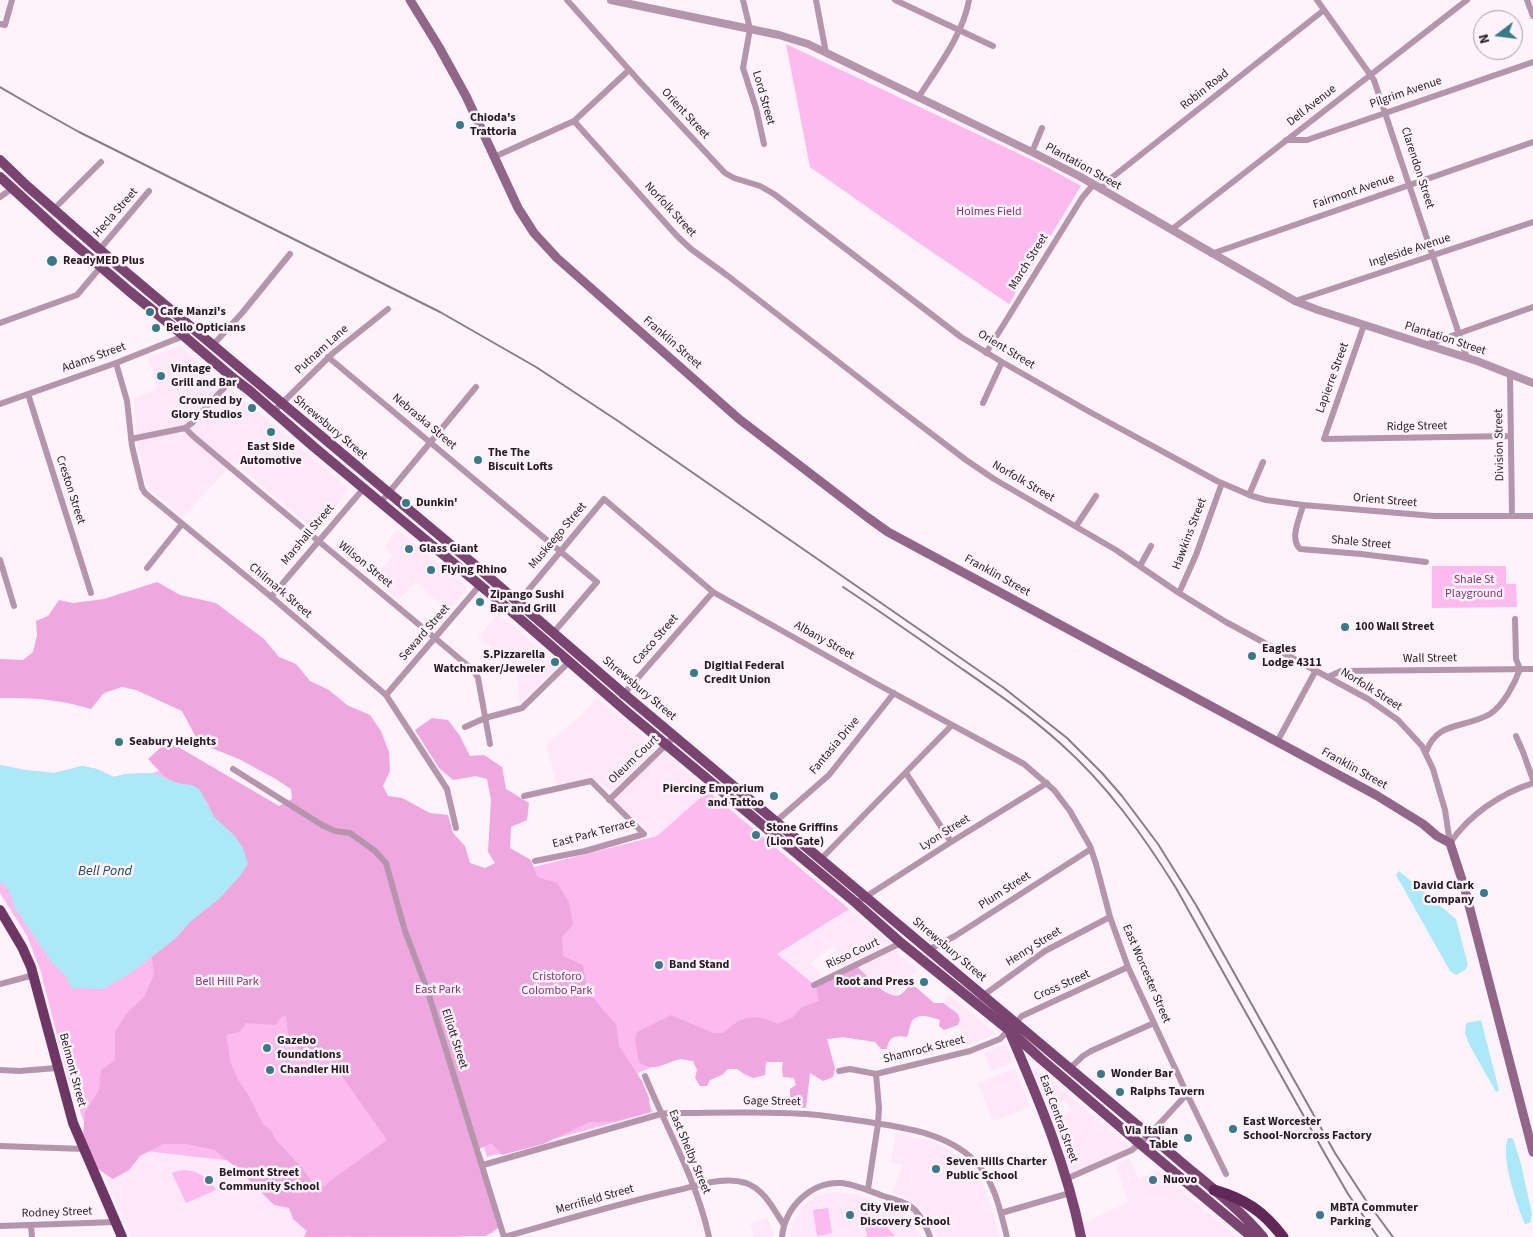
<!DOCTYPE html>
<html>
<head>
<meta charset="utf-8">
<style>
	body { margin:0 }
	#map { position:relative; width:1533px; height:1237px; overflow:hidden; background:#fef2fb; font-family:"Source Sans 3",sans-serif }
	canvas { display:block }
	.north { position:absolute; left:1473px; top:10px; width:50px; height:50px; box-sizing:border-box; background:#fef2fb; border:1px solid #a89ca5; border-radius:50%; rotate:255deg; font-size:14px; font-weight:700; line-height:20px; text-align:center; color:#261b23 }
	.north::after { content:''; display:block; margin:auto; width:18px; height:22px; background:#377b8a; clip-path:polygon(50% 0,100% 100%,50% 72%,0 100%) }
</style>
</head>
<body>
<div id="map">
<canvas width="1533" height="1237"></canvas>
<div class="north">N</div>
</div>
<script>
const c = document.querySelector('canvas').getContext('2d');
c.lineJoin = 'round';
function paint(path, color) { c.fillStyle = color; c.fill(path, 'evenodd'); }
function stroke(path, color, width, dash) { c.strokeStyle = color; c.lineWidth = width; c.lineCap = dash ? 'butt' : 'round'; c.setLineDash(dash || []); c.stroke(path); }
function label(font, color, halo, rows, align = 'center') {
  c.font = font + ' "Source Sans 3",sans-serif'; c.lineWidth = 5; c.setLineDash([]); c.textBaseline = 'middle'; c.strokeStyle = halo; c.fillStyle = color; for (const [text, x, y, turn = 0] of rows) {
    c.save(); c.translate(x, y); c.rotate((+turn || 0) * Math.PI / 180); c.textAlign = isNaN(turn) ? turn : align; if (halo) c.strokeText(text, 0, 0); c.fillText(text, 0, 0); c.restore();
  }
}
paint(new Path2D(`
	M180 346 349 489 317 532 234 462 183 517 150 489 145 481 138 447 134 398 154 391 157 386 148 358Z
	M397 529 467 587 449 611 415 581 399 600 374 578 393 556 385 546Z
	M498 614 560 664 520 703 516 667 478 637Z
	M597 698 656 748 612 792 602 784 593 780H580L557 785 546 744 576 720Z
	M663 752 708 791 657 836 653 837 613 799Z
	M849 909 890 943 845 966 834 947 823 953 810 963 821 977 811 982 777 954Z
	M894 950 917 969 894 996 887 994 857 966Z
	M949 994 996 1034 966 1046 958 1025 960 1019 958 1014 943 1003Z
	M1006 1044 1013 1062 991 1071 984 1053Z
	M1015 1068 1030 1107 993 1121 978 1083Z
	M1037 1068 1130 1147 1070 1174 1063 1147 1053 1121 1072 1111 1065 1100 1048 1108 1033 1070Z
	M896 1134 932 1141 948 1149 963 1159 976 1173 985 1189 1000 1237H937L929 1219 921 1209 912 1201 893 1192 902 1165 891 1162Z
	M92 1145 303 1169 351 1237H131Z
	M1129 1158 1139 1179 1157 1170 1237 1237H1087L1083 1224 1128 1202 1116 1164Z
	M838 1192 855 1194 865 1197 902 1214 914 1224 920 1237H790L793 1221 803 1206 816 1196 824 1194Z
	M768 1218 774 1237H754L750 1223Z`), '#fde7f8');
paint(new Path2D(`
	M786 44 1045 166 1081 186 1009 304 913 239 810 167Z
	M1432 566H1506V584H1516L1517 607 1432 608Z
	M196 758 296 816 378 868 493 1233 458 1237H351L303 1169 92 1145 68 1077 40 969 27 936 0 893V765L25 770 54 773 82 766 97 769 114 777 125 774 153 773Z
	M708 791 849 909 777 954 816 986 888 994 862 1040 843 1037 827 1039 835 1069 822 1071 797 1059 684 1053 636 1074 653 1112 487 1157 403 896 510 873 657 836Z
	M182 1170C196 1170 209 1177 216 1190L186 1203 172 1173Z
	M828 1208 832 1233 817 1236 813 1210Z
	M862 1212C877 1216 886 1225 895 1236L867 1237Z`), '#fdbaef');
paint(new Path2D(`
	M157 582 180 595 216 603 264 639 279 657 296 664 310 681 329 690 347 705 370 715 381 731 389 752 390 771 383 786 388 796 402 798 430 813 448 815 453 833 465 846 470 863 485 868 495 863 488 852 491 800 487 779 476 776 453 780 439 768 415 730 432 718 448 720 460 736 470 756 484 755 502 767 506 789 529 803 527 820 511 827 510 848 531 860 537 877 557 883 569 902 573 925 562 937 563 956 583 965 587 989 603 1010 616 1024 619 1046 642 1081 649 1098 650 1112 617 1121 590 1122 543 1144 502 1155 491 1143 479 1149 485 1162V1180L498 1228 486 1236 304 1237 307 1231 293 1219 289 1208 274 1205 239 1170 215 1150 187 1144H163L140 1156 129 1170 113 1179 98 1169 83 1135 85 1112 99 1090 101 1070 115 1060V1032L127 1013 144 997 154 975 152 957 176 938 191 921 219 899 234 835 214 817 207 801 192 785C168 783 164 776 148 759L168 741 279 806 292 799 291 789 274 778 239 759 199 743 182 711 136 690 122 687 104 693 91 709C59 699 33 698 0 698V659L23 660 33 652 37 635 36 621 48 616 59 600 73 603 104 599ZM286 1016 289 1042 318 1062 327 1055 387 1140 330 1181 319 1191 303 1169 276 1140 271 1130 263 1124 249 1096 238 1080 231 1064 226 1035 239 1032 246 1023 276 1025 281 1017Z
	M857 966C866 975 887 1000 900 995 904 993 908 987 911 983L934 1003H943L958 1014 960 1019 958 1025 944 1030 939 1026 940 1020C932 1017 919 1012 912 1021 910 1025 909 1032 907 1037 896 1035 888 1036 887 1049H881L875 1042 843 1037 827 1039 835 1069 833 1077 823 1081 810 1073 806 1108 790 1106V1089L796 1085 794 1078 783 1077 782 1069 783 1062H766L765 1075 753 1078 744 1074 737 1069H728L722 1075 710 1080 707 1086H700L695 1078 697 1070 693 1061C688 1061 682 1058 677 1060 662 1064 654 1073 639 1062L635 1041 637 1032 671 1015 713 1033H723C743 1015 753 1013 778 1024L793 1017 802 1007 819 1001 816 986Z`), '#eea7df');
paint(new Path2D(`
	M0 765 25 770 54 773 82 766 97 769 113 777 125 774 153 773 179 784 192 785 200 790 214 817 234 835 243 848 248 864 240 876 219 899 191 921 176 938 131 973 103 989 71 988 66 976 53 964 15 908 8 889 0 882Z
	M1399 871 1456 919 1468 965 1465 970 1456 975 1450 971 1396 875Z
	M1481 1020 1499 1090 1496 1092 1470 1046 1465 1034 1466 1023Z
	M1508 1138H1513L1521 1164 1532 1214 1530 1223 1525 1224C1517 1205 1500 1157 1508 1138Z`), '#abe9f8');
stroke(new Path2D(`
	M567 0 641 83 725 173 734 178 760 186 774 194 961 337 1002 362 1088 411 1217 481 1252 496 1266 500 1303 505 1434 516H1533
	M743 0 750 29 743 68 756 108 764 144
	M816 0 826 53
	M895 0 993 46
	M1317 0 1374 80 1467 358
	M1527 0 1533 16
	M0 24 5 25 12 0
	M918 98C937 68 963 35 969 0
	M574 121 677 236 691 249 728 276 899 409 966 460 994 479 1116 550 1179 593 1226 622 1368 699 1398 720 1422 746 1433 769 1445 810 1450 843
	M1286 140H1307L1533 62
	M1032 152 1042 128
	M494 157 574 121 629 70
	M1101 190 1105 183 1324 10
	M0 197 13 188
	M54 209 101 162
	M1171 230 1467 0
	M100 249 149 191
	M1211 254 1533 142
	M1295 301 1533 222
	M0 323 77 295 109 257
	M1364 325 1324 439 1511 436
	M213 345 242 313 290 254
	M1426 345 1533 307
	M986 353 1082 198 1093 185
	M328 357 597 582 554 632
	M116 363 127 401 132 446 142 488 145 493 275 600 386 695 447 789 456 828
	M1510 374 1512 516
	M28 394 91 593
	M983 403 1002 362
	M0 404 116 363 176 339 184 336 192 327
	M273 412 333 353 388 309
	M185 428 193 436C286 515 381 592 474 671L478 678 490 744
	M131 439 185 428 192 423 233 378
	M1249 495 1263 462
	M381 502 476 387
	M1303 505C1300 518 1289 538 1300 549L1361 554 1426 562
	M1076 526 1096 496
	M0 560 14 606
	M1140 566 1151 546
	M147 568 182 524
	M1179 593 1196 555 1222 483
	M271 597 364 488
	M516 605 604 499 713 592 875 683 1024 764 1054 790 1070 811 1090 846 1096 864 1110 917 1128 967 1187 1094 1226 1174
	M1328 677 1341 671 1533 669
	M386 695 480 585
	M622 696 713 592
	M465 727 485 718 522 708 569 662
	M1516 736 1523 752 1533 780
	M1277 742 1316 670
	M1426 752C1438 720 1464 729 1490 714 1503 706 1515 683 1520 669L1516 659 1515 619
	M233 769 322 825 335 831 350 833 375 851 386 863 405 931 427 989 504 1237
	M906 773 951 842
	M524 796 591 781 644 834 585 851 535 861
	M609 800 675 736
	M773 824 829 775 894 693
	M1450 843C1469 815 1501 793 1533 783
	M821 859 952 725
	M856 903 951 842 1047 783
	M930 949 955 936 1091 849
	M0 984 34 975
	M814 985 901 943
	M981 997 1045 951 1110 917
	M1070 1068 1083 1056 1091 1051 1154 1023
	M0 1070 19 1071 57 1068
	M839 1071 850 1069 876 1074 970 1051 1000 1039 1022 1016 1128 967
	M645 1076C667 1129 697 1181 709 1237
	M0 1146 84 1149
	M483 1165 661 1114 669 1113C714 1113 760 1111 806 1114 824 1115 844 1119 862 1121 901 1127 946 1132 975 1161 995 1182 1000 1210 1007 1237
	M1066 1179 1132 1150 1149 1135 1187 1094
	M868 1189 878 1124 879 1108 876 1074
	M1001 1213 1070 1193
	M0 1226 116 1222
	M31 1226 32 1237
	M504 1237C561 1221 617 1204 674 1191 697 1186 722 1176 746 1183 764 1189 774 1210 784 1225
	M782 1237C785 1207 811 1181 842 1183 857 1185 870 1191 883 1196 893 1199 907 1202 915 1210 922 1218 927 1228 930 1237`), '#b495ac', 6);
stroke(new Path2D(`
	M611 0 779 35 808 44 1034 153 1079 176 1295 301 1318 310 1477 361 1533 383`), '#b495ac', 8);
stroke(new Path2D(`
	M410 0 439 47 466 96 518 208 534 233 557 258 739 419 867 517 888 532 1376 795 1423 824 1437 836 1450 843 1464 886 1533 1152`), '#926689', 9);
stroke(new Path2D(`
	M0 160 27 186 115 263 476 566 624 694 1174 1156C1204 1182 1238 1207 1263 1237
	M0 177 59 231 129 291 171 325 233 378 250 391 314 447 511 611 627 712 856 903 901 943 1009 1030 1041 1059 1139 1143 1252 1237
	M1011 1035C1039 1100 1067 1167 1081 1237`), '#79446f', 10);
stroke(new Path2D(`
	M0 910 22 947 31 967 73 1123 122 1237`), '#6e3664', 10);
stroke(new Path2D(`
	M1214 1190C1245 1199 1263 1211 1283 1237`), '#622759', 11);
stroke(new Path2D(`
	M0 87 36 108 79 132 440 312 536 367 618 421 1004 688 1067 738 1102 773 1122 796 1158 844 1196 905 1335 1153 1365 1199 1393 1237
	M843 587C881 612 918 638 955 664 991 689 1028 714 1061 744 1107 785 1143 835 1176 888L1325 1154 1348 1194 1378 1237`), '#897d86', 2);
for (const [x, y, r, color] of [
	[460,125,5,"#377b8a"],
	[52,261,6,"#377b8a"],
	[150,312,5,"#377b8a"],
	[156,328,5,"#377b8a"],
	[161,376,5,"#377b8a"],
	[252,408,5,"#377b8a"],
	[271,432,5,"#377b8a"],
	[478,460,5,"#377b8a"],
	[406,503,5,"#377b8a"],
	[409,549,5,"#377b8a"],
	[431,570,5,"#377b8a"],
	[480,602,5,"#377b8a"],
	[1345,627,5,"#377b8a"],
	[1252,656,5,"#377b8a"],
	[555,662,5,"#377b8a"],
	[694,673,5,"#377b8a"],
	[119,742,5,"#377b8a"],
	[774,796,5,"#377b8a"],
	[756,835,5,"#377b8a"],
	[1484,893,5,"#377b8a"],
	[659,965,5,"#377b8a"],
	[924,982,5,"#377b8a"],
	[267,1048,5,"#377b8a"],
	[270,1070,5,"#377b8a"],
	[1101,1074,5,"#377b8a"],
	[1120,1092,5,"#377b8a"],
	[1233,1129,5,"#377b8a"],
	[1188,1138,5,"#377b8a"],
	[936,1169,5,"#377b8a"],
	[209,1180,5,"#377b8a"],
	[1153,1180,5,"#377b8a"],
	[850,1215,5,"#377b8a"],
	[1320,1215,5,"#377b8a"]
]) { const dot = new Path2D(); dot.arc(x, y, r, 0, 2 * Math.PI); c.fillStyle = color; c.fill(dot); stroke(dot, '#fef2fb', 2); }
label('12px', '#261b23', '#fef2fb', [
	["Robin Road",1205,90,-38],
	["Pilgrim Avenue",1406,93,-19],
	["Lord Street",763,98,74],
	["Dell Avenue",1312,106,-38],
	["Orient Street",685,114,47],
	["Plantation Street",1083,167,29],
	["Clarendon Street",1417,168,72],
	["Fairmont Avenue",1354,192,-19],
	["Norfolk Street",670,210,47],
	["Hecla Street",116,213,-49],
	["Ingleside Avenue",1410,251,-18],
	["March Street",1029,262,-58],
	["Plantation Street",1445,339,18],
	["Franklin Street",672,343,41],
	["Putnam Lane",322,350,-42],
	["Orient Street",1006,350,31],
	["Adams Street",94,358,-20],
	["Lapierre Street",1333,378,-70],
	["Nebraska Street",424,422,40],
	["Ridge Street",1417,427,-1],
	["Shrewsbury Street",330,428,40],
	["Division Street",1500,445,-91],
	["Norfolk Street",1023,482,30],
	["Creston Street",70,490,72],
	["Orient Street",1385,501,5],
	["Hawkins Street",1190,534,-69],
	["Marshall Street",308,535,-50],
	["Muskeego Street",558,536,-50],
	["Shale Street",1361,543,5],
	["Wilson Street",365,565,39],
	["Franklin Street",997,576,29],
	["Chilmark Street",280,591,40],
	["Seward Street",425,633,-49],
	["Casco Street",656,640,-49],
	["Albany Street",824,641,29],
	["Wall Street",1430,659,-1],
	["Shrewsbury Street",639,689,40],
	["Norfolk Street",1371,690,32],
	["Fantasia Drive",835,746,-50],
	["Oleum Court",634,760,-44],
	["Franklin Street",1354,769,29],
	["Lyon Street",945,833,-32],
	["East Park Terrace",594,834,-15],
	["Plum Street",1005,891,-33],
	["Henry Street",1034,947,-32],
	["Shrewsbury Street",949,950,40],
	["Risso Court",853,954,-25],
	["East Worcester Street",1146,974,67],
	["Cross Street",1062,986,-24],
	["Elliott Street",454,1039,72],
	["Shamrock Street",924,1050,-14],
	["Belmont Street",72,1070,75],
	["Gage Street",772,1102,1],
	["East Central Street",1058,1119,70],
	["East Shelby Street",689,1152,67],
	["Merrifield Street",595,1200,-16],
	["Rodney Street",57,1213,-2]
]);
label('bold 12px', '#261b23', '#fef2fb', [
	["Chioda's",470,118],
	["Trattoria",470,132],
	["ReadyMED Plus",63,261],
	["Cafe Manzi's",160,312],
	["Bello Opticians",166,328],
	["Vintage",171,369],
	["Grill and Bar",171,383],
	["Crowned by",242,401,"right"],
	["Glory Studios",242,415,"right"],
	["East Side",271,447,"center"],
	["Automotive",271,461,"center"],
	["The The",488,453],
	["Biscuit Lofts",488,467],
	["Dunkin'",416,503],
	["Glass Giant",419,549],
	["Flying Rhino",441,570],
	["Zipango Sushi",490,595],
	["Bar and Grill",490,609],
	["100 Wall Street",1355,627],
	["Eagles",1262,649],
	["Lodge 4311",1262,663],
	["S.Pizzarella",545,655,"right"],
	["Watchmaker/Jeweler",545,669,"right"],
	["Digitial Federal",704,666],
	["Credit Union",704,680],
	["Seabury Heights",129,742],
	["Piercing Emporium",764,789,"right"],
	["and Tattoo",764,803,"right"],
	["Stone Griffins",766,828],
	["(Lion Gate)",766,842],
	["David Clark",1474,886,"right"],
	["Company",1474,900,"right"],
	["Band Stand",669,965],
	["Root and Press",914,982,"right"],
	["Gazebo",277,1041],
	["foundations",277,1055],
	["Chandler Hill",280,1070],
	["Wonder Bar",1111,1074],
	["Ralphs Tavern",1130,1092],
	["East Worcester",1243,1122],
	["School-Norcross Factory",1243,1136],
	["Via Italian",1178,1131,"right"],
	["Table",1178,1145,"right"],
	["Seven Hills Charter",946,1162],
	["Public School",946,1176],
	["Belmont Street",219,1173],
	["Community School",219,1187],
	["Nuovo",1163,1180],
	["City View",860,1208],
	["Discovery School",860,1222],
	["MBTA Commuter",1330,1208],
	["Parking",1330,1222]
], 'left');
label('12px', '#843377', '#fef2fb', [
	["Holmes Field",989,212],
	["Shale St",1474,580],
	["Playground",1474,594],
	["Cristoforo",557,977],
	["Colombo Park",557,991],
	["Bell Hill Park",227,982],
	["East Park",438,990]
]);
label('italic 14px', '#1a4d58', '#fef2fb', [
	["Bell Pond",105,872]
]);
</script>
</body>
</html>
